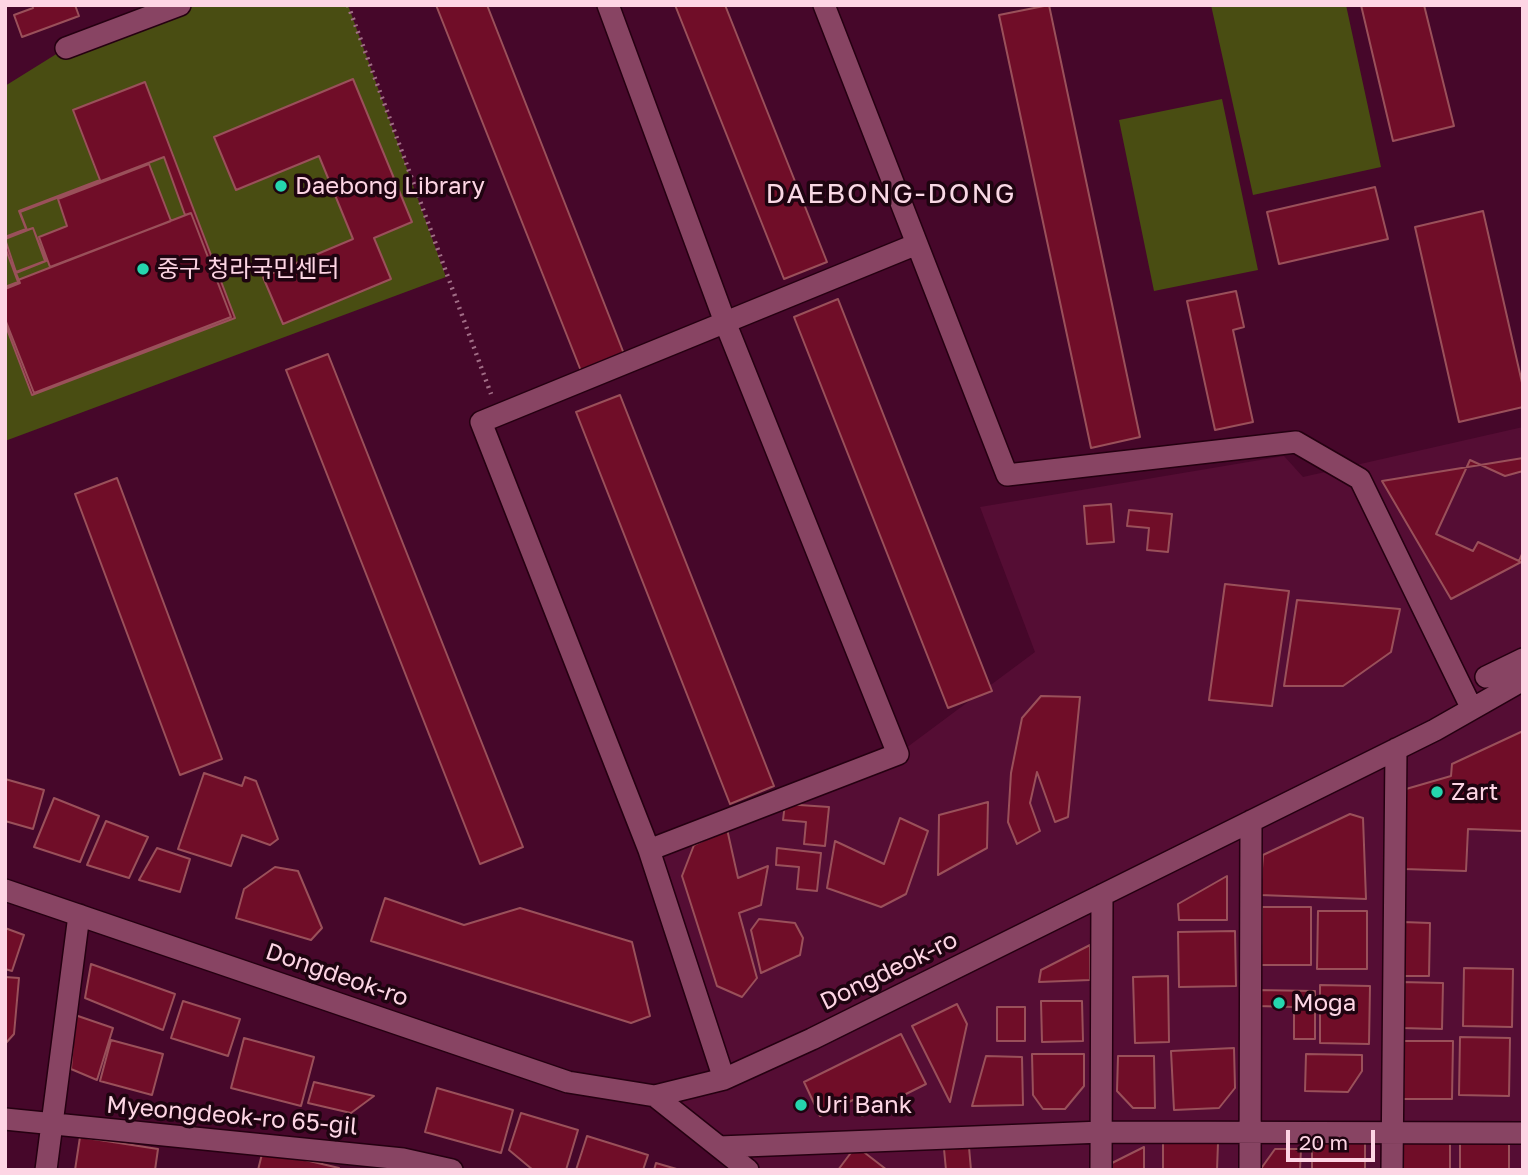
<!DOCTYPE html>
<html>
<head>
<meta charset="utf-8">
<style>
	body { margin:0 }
	#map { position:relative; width:1528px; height:1175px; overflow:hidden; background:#46072a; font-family:"Golos Text",sans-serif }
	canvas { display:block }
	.frame { position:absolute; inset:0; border:7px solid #fdd5e4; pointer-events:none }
	.scale { position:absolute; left:1286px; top:1130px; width:89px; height:32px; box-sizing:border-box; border:4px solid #fdd5e4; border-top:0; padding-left:9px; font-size:21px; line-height:24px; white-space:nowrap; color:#fdd5e4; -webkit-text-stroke:5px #1e0410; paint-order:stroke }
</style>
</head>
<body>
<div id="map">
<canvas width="1528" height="1175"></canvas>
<div class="frame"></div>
<div class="scale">20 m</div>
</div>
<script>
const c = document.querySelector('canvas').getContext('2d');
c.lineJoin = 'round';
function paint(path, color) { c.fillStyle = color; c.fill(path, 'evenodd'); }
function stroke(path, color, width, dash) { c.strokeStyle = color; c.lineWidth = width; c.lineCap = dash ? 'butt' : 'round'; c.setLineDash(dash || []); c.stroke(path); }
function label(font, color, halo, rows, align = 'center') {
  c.font = font + ' "Golos Text","Noto Sans KR",sans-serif'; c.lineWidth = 7; c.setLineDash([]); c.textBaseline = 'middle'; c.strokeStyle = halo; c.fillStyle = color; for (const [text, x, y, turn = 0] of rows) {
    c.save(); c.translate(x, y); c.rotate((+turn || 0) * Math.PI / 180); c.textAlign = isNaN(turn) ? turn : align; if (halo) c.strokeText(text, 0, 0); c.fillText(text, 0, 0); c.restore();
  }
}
paint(new Path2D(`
	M1523 427V1170H747L655 1096 723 1079 649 850 898 754 1035 652 980 507 1284 456 1303 477Z`), '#550d34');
paint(new Path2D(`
	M177 5H348L446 277 5 441V86L66 48Z
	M1211 5H1346L1381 167 1253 195Z
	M1222 99 1258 270 1154 291 1119 120Z`), '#494d12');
const building = new Path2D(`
	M32 5H75L79 16 22 37 14 15 33 8Z
	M436 5H487L626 359 583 376Z
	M675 5H725L827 262 784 279Z
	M1049 5 1140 437 1091 448 999 15Z
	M1361 5H1424L1454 126 1393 141Z
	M353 79 412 222 374 238 391 279 283 324 263 277 353 239 319 156 236 190 214 137Z
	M145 82 235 318 32 395 5 324V287L18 282 5 247V237L26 229 19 211 100 180 73 110Z
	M164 157 185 215 191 213 231 317 34 393 5 319V289L20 283 16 273 46 261 33 228 27 230 20 212Z
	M149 164 171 221 50 267 39 237 67 226 58 199Z
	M1375 187 1388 239 1279 264 1267 212Z
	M1483 211 1523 387V407L1459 422 1415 227Z
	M191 213 231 317 34 393 5 319V289L20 283 18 280Z
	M33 228 45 261 16 272 5 239Z
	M1236 291 1244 327 1233 330 1253 422 1215 430 1187 301Z
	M838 299 992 691 948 708 794 317Z
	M328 354 523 847 480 864 286 370Z
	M620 395 774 786 730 804 576 412Z
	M1523 458V561L1451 599 1382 481Z
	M1470 460 1505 476 1523 471V552L1519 561 1478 542 1473 551 1436 534Z
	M117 478 222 759 180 775 75 494Z
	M1111 504 1114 542 1087 544 1084 506Z
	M1129 510 1172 514 1168 552 1147 550 1149 528 1127 526Z
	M1225 584 1289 591 1272 706 1209 700Z
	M1297 600 1400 609 1391 652 1343 686H1284Z
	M1041 696 1080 697 1068 817 1055 822 1037 772 1030 803 1040 831 1017 844 1008 822 1011 773 1022 718Z
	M1523 731V831L1468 829 1466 871 1404 869 1406 789 1451 776 1452 764Z
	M204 773 242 786 245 777 256 781 278 839 270 845 242 835 231 866 178 849Z
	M5 779 44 790 33 829 5 821Z
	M54 798 99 816 80 862 34 847Z
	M988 802 987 848 938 875 939 815Z
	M785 804 829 807 825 846 804 844 806 822 783 820Z
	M1350 814 1363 818 1366 899 1260 895 1263 855Z
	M900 818 928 831 906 894 881 907 827 888 835 841 884 864Z
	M106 821 148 837 129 878 87 865Z
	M727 829 738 878 768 866 761 905 739 913 757 978 742 997 717 986 682 876 694 845Z
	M157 848 190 859 180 892 139 880Z
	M777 848 821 853 817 891 797 889 799 867 776 865Z
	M275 867 298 871 322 928 311 940 236 918 244 889Z
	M1227 876V920H1179L1178 904Z
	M385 898 464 925 520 908 632 942 650 1016 631 1023 371 941Z
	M1262 907H1311V965H1261Z
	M1318 911H1367V969H1317Z
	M759 919 795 923 803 938 800 955 761 973 751 930Z
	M1403 922 1430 923 1429 976H1402Z
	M5 928 24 935 12 971 5 969Z
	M1235 931 1236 986 1179 987 1178 932Z
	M1090 945V980L1039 982 1041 970Z
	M91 964 175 994 163 1030 85 998Z
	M1464 968 1513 969 1512 1027 1463 1026Z
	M1168 976 1169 1042 1135 1043 1133 977Z
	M5 977 19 978 14 1034 5 1044Z
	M1401 982 1443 983 1442 1029 1401 1028Z
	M1320 985 1370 986 1369 1044 1320 1043Z
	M1257 990 1315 991V1039H1294V1007L1257 1006Z
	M183 1001 240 1019 228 1056 171 1038Z
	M1041 1001H1082L1083 1041 1042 1042Z
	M957 1004 967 1024 950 1102 912 1026Z
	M997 1007H1025V1041H997Z
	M75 1015 113 1028 97 1080 71 1069Z
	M901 1034 926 1084 862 1116 855 1099 820 1116 804 1082Z
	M1460 1037 1510 1038 1509 1096 1459 1095Z
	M244 1038 314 1057 301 1106 231 1088Z
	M111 1040 163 1054 152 1095 100 1081Z
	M1404 1041H1453L1452 1099H1403Z
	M1234 1048 1235 1088 1219 1108 1174 1110 1171 1051Z
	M1032 1054H1084V1086L1065 1109H1043L1033 1095Z
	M1306 1054 1362 1055V1071L1348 1092 1305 1091Z
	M986 1056 1022 1057 1023 1105 972 1106Z
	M1118 1056H1154L1155 1108H1133L1117 1091Z
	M314 1082 374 1096 351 1113 308 1103Z
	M437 1088 513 1110 501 1153 425 1132Z
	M521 1113 578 1130 566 1170H533L509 1150Z
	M587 1136 648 1155 643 1170H576Z
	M80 1137 158 1149 155 1170H75Z
	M1312 1141H1365V1170H1312Z
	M1163 1142 1218 1143 1217 1170H1163Z
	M1400 1143H1450V1170H1400Z
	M1460 1143H1509V1170H1460Z
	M856 1146 887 1170H838Z
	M969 1147 971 1170H946L944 1149Z
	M1144 1147V1170H1112V1163Z
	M1275 1149H1301L1300 1170H1260Z
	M263 1150 339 1168 340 1170H258Z
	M656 1163 680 1170H654Z`);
paint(building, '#700d28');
stroke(building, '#9a505a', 2);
const minor = new Path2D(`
	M608 5 725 322 898 754 649 850
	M824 5 1007 475 1296 442 1360 479 1472 709
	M66 48 180 5
	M1486 677 1523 659
	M5 890 568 1082 655 1096 724 1079 812 1039 1435 730 1523 680
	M724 1079 649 850 481 422 917 244
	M655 1096 748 1170
	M5 1119 403 1159 452 1170
	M719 1147 1102 1132 1523 1133
	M46 1170 79 915
	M1101 1170 1102 895
	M1250 1170 1251 821
	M1392 1170 1396 749`);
stroke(minor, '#250011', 24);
stroke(new Path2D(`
	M348 5 491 394`), '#a16d86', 4.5, [2, 5]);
stroke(minor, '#884463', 21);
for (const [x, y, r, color] of [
	[281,186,7,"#25d5ae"],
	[143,269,7,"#25d5ae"],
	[1437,792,7,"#25d5ae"],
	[1279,1003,7,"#25d5ae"],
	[801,1105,7,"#25d5ae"]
]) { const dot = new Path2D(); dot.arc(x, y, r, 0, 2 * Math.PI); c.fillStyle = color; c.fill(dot); stroke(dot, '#1e0410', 2.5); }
label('24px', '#fdd5e4', '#1e0410', [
	["Daebong Library",295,186],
	["중구 청라국민센터",157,269],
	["Zart",1451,792],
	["Moga",1293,1003],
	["Uri Bank",815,1105]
], 'left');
label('24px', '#fdd5e4', '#1e0410', [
	["Dongdeok-ro",889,971,-26],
	["Dongdeok-ro",337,975,19],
	["Myeongdeok-ro 65-gil",232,1116,5]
]);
c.letterSpacing = '2px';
label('28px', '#f9d8e5', '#1e0410', [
	["DAEBONG-DONG",891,194]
]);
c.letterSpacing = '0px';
</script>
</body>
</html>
